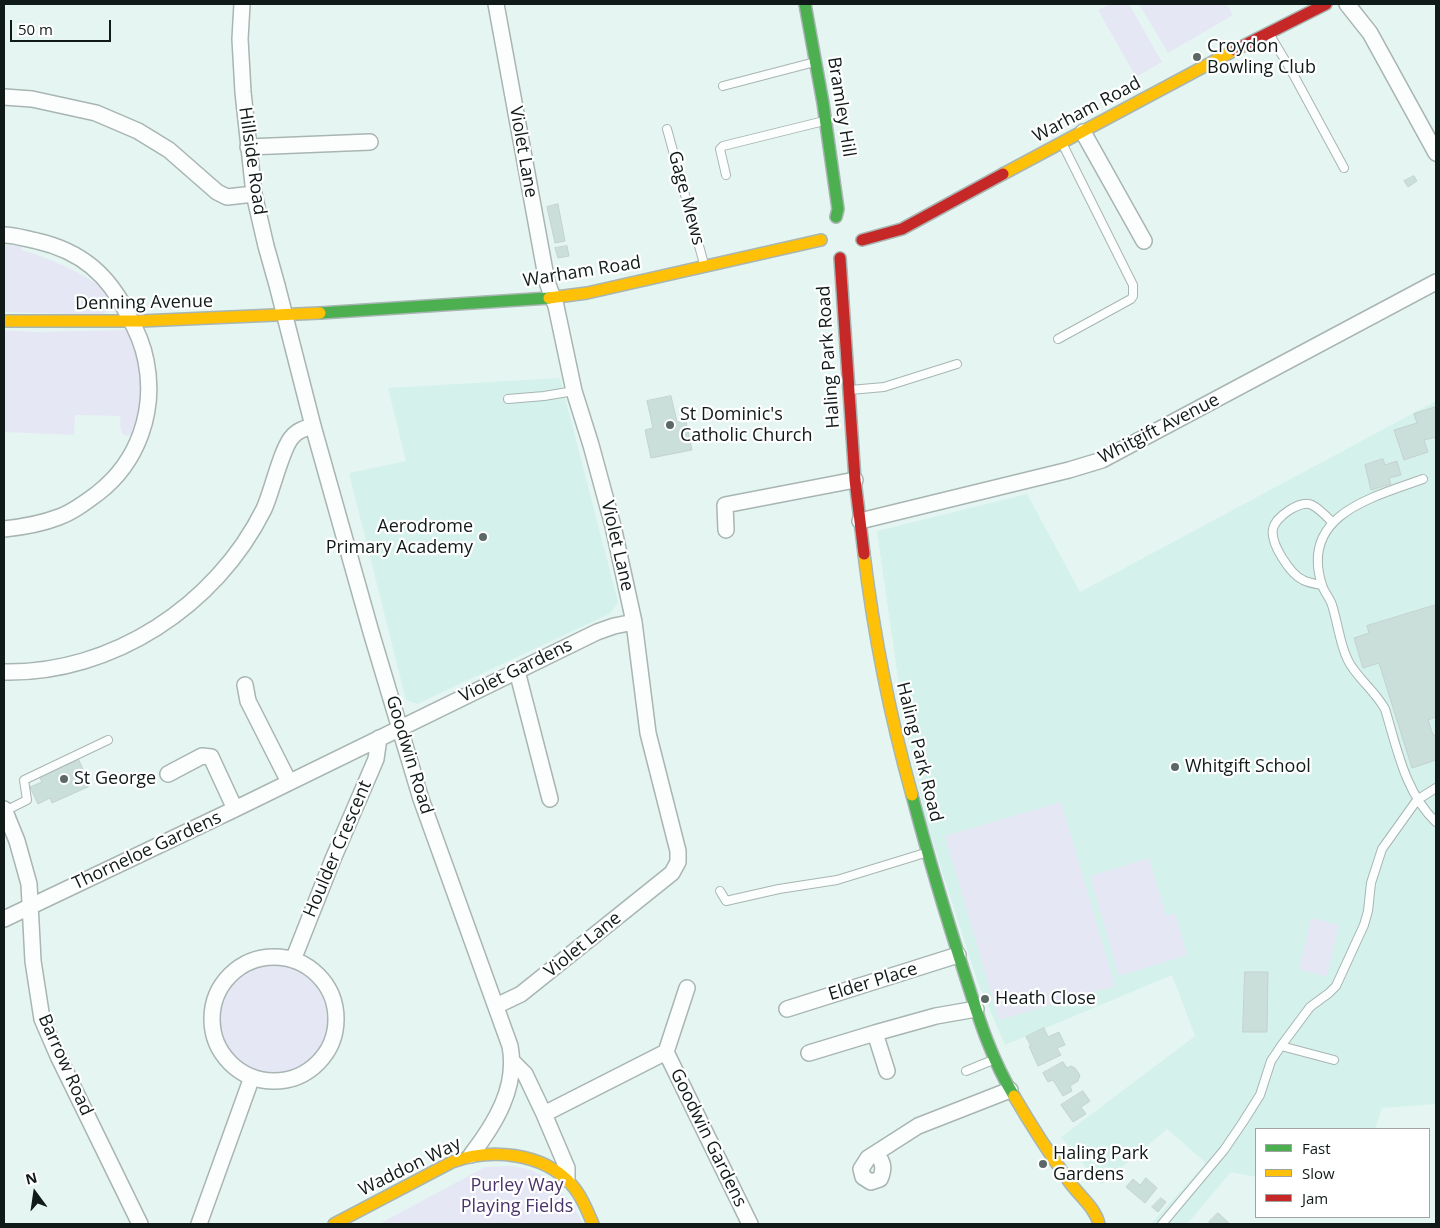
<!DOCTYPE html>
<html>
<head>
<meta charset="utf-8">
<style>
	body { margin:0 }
	#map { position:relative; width:1440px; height:1228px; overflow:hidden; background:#e5f6f2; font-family:"Open Sans",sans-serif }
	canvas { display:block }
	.frame { position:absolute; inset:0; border:5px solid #101b19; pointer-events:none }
	.legend { position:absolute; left:1255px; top:1128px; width:175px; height:90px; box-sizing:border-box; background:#fff; border:1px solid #9fa4a3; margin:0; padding:6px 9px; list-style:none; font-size:15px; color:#101b19 }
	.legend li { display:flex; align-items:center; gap:10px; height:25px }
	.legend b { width:25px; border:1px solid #9fa4a3 }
	.north { position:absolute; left:10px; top:1168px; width:50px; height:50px; -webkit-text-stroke:4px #fff; paint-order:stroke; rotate:346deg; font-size:14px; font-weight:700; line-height:20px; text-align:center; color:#101b19 }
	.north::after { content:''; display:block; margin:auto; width:18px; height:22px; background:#101b19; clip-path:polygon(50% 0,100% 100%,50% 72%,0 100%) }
	.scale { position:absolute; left:10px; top:20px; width:101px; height:22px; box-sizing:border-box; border:2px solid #101b19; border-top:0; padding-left:6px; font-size:15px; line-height:18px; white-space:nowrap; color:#101b19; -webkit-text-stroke:4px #fff; paint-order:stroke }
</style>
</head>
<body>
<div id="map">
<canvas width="1440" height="1228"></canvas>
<div class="frame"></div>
<ul class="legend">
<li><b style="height:6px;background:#4caf50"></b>Fast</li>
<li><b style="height:6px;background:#ffc107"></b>Slow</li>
<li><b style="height:6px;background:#c62828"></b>Jam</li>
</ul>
<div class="north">N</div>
<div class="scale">50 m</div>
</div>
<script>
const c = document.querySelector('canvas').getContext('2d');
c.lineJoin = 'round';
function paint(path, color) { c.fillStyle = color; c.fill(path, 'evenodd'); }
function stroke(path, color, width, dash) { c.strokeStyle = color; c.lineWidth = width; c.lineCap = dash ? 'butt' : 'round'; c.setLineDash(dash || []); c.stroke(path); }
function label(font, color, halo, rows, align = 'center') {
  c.font = font + ' "Open Sans",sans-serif'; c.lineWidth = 4.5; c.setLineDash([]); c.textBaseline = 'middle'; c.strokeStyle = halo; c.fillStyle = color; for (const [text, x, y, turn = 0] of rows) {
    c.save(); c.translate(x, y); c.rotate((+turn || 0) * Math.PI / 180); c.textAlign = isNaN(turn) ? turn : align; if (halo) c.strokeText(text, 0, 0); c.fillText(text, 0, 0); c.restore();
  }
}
paint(new Path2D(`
	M560 378 618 602 611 613 417 704 406 700 349 473 406 461 388 388Z
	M1436 401V1104L1382 1108 1375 1129H1256V1177L1231 1172 1187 1224H1151L1206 1163 1167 1129 1101 1185 1061 1137 1195 1036 1172 975 1005 1045 977 980 926 821 903 713 877 531 1027 494 1080 592Z`), '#d4f1eb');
paint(new Path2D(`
	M1110 4H1129L1162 62 1136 77 1098 10Z
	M1139 4H1227L1233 15 1168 53Z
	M4 245 21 246 22 250C40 255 111 281 111 303 111 309 106 312 102 315L4 312Z
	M4 330 34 332 126 330C129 335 132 339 134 344 143 367 146 413 132 434L126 436C118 432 121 424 120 416L75 415 74 435 4 432Z
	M1061 802 1115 986 999 1020 945 836Z
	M1149 858 1166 916 1175 913 1187 955 1119 976 1090 876Z
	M1311 918 1339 925 1327 976 1299 970Z
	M217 1020a55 55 0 1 1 110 0a55 55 0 1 1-110 0Z
	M485 1167C496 1167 509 1165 519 1167 550 1173 570 1198 583 1224H379Z`), '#e5e7f5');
const building = new Path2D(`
	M1414 176 1417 181 1408 187 1404 181Z
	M558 204 565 241 555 243 547 207Z
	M567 246 569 256 558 258 555 248Z
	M671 396 677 422 686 421 692 450 651 458 645 430 653 428 647 401Z
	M1436 407V437L1424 440 1428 452 1404 460 1394 430 1417 423 1414 414Z
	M1383 459 1385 465 1397 461 1401 475 1389 478 1391 484 1371 490 1365 465Z
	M1436 605V717L1428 720 1433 735 1436 734V760L1412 768 1379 663 1363 668 1354 638 1369 633 1367 626Z
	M78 758 90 786 52 803 50 798 38 804 30 787 42 782 39 776Z
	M1245 972H1268L1267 1032H1243Z
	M1044 1028 1048 1037 1059 1032 1065 1045 1057 1048 1061 1055 1038 1066 1029 1046H1031L1026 1037Z
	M1063 1062 1067 1068 1071 1066 1075 1068 1080 1075 1078 1081 1070 1086 1072 1091 1063 1096 1053 1080 1048 1082 1043 1073Z
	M1083 1091 1090 1101 1081 1107 1086 1114 1073 1122 1061 1105Z
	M1146 1178 1157 1188 1145 1203 1126 1187 1133 1179 1140 1185Z
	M1161 1198 1166 1202 1158 1212 1152 1207Z
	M1218 1213 1230 1224H1212L1209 1222Z`);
paint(building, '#cadeda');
stroke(building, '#c5d2cf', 1);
const lane = new Path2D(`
	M1270 35 1292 72 1344 168
	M723 86 815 62
	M667 129 704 264
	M726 175 720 149 723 146 824 121
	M1058 339 1131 299 1133 296V285L1063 145
	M850 390 884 387 957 364
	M508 399 544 396 574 391
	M1423 479C1374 497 1299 514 1322 585 1324 592 1330 598 1332 605 1338 623 1341 652 1352 667 1362 682 1376 693 1385 709 1397 748 1405 793 1436 822
	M1322 585C1316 584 1309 583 1303 580 1290 574 1270 543 1273 529 1275 517 1301 499 1312 505 1320 509 1327 517 1333 523
	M5 811 27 800 24 780 108 740
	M720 891 726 901 779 889 837 880 925 853
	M1281 1046 1334 1060
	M966 1071 993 1060
	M1162 1224 1224 1150 1243 1122 1260 1095 1271 1061 1281 1046 1310 1007 1329 993 1336 986 1364 925 1368 911 1371 883 1382 849 1417 800 1436 788`);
const street = new Path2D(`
	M242 4 240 39 243 92 254 194 266 246 277 285 313 426 371 632 421 799 510 1046C518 1087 495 1124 471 1155
	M496 4 547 282 556 306 574 391 591 445 613 526 634 622 648 733 678 851V862L672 873 521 994 496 1006
	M1347 4 1370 33 1436 153
	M4 97 32 99 96 113 138 131 169 150 217 192 227 197 254 194
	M1083 132 1144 241
	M248 147 370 142
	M4 235C15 235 26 239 37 241 81 251 109 275 128 315 136 329 143 345 146 361 156 411 138 462 98 493 86 502 73 512 59 517 41 524 23 527 4 529
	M860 521 1069 470 1102 460 1436 282
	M726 530 725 505 855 480
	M517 671 550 799
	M4 672C112 674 216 606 264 509 272 492 282 446 293 436 298 430 306 428 313 426
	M245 685 248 701 289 782
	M168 774 202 756 211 757 235 809
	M4 809 17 841 29 884 33 961 42 1019 58 1056 140 1224
	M4 919 235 809 597 632 614 626 634 622
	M212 1019a62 62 0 1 1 124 0a62 62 0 1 1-124 0Z
	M293 960 333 859 376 759 379 738
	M787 1009 958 955
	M666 1052 687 988
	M809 1053 875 1033
	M512 1061 525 1074 544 1114 567 1168V1179
	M887 1071 875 1033 936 1016 976 1009
	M544 1114 666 1052 750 1224
	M876 1153C883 1162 885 1168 880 1179L871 1182 863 1177 861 1169 868 1158 918 1126 1010 1090
	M199 1224 252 1077`);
const fast = new Path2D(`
	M805 4 823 103 838 209 836 217
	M320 313 549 298
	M912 795C928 856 946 916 965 975 978 1016 991 1059 1014 1096`);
const slow = new Path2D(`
	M1003 174 1235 50
	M549 298 587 293 821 240
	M4 321H141L320 313
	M864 554C874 636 890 716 912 795
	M1014 1096C1031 1125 1049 1153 1068 1180 1078 1195 1095 1207 1099 1224
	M334 1224 452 1162C490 1148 542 1152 571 1184 581 1195 587 1210 593 1224`);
const jam = new Path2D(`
	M1235 50 1326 4
	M862 240 902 229 1003 174
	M840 258 855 480 864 554`);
stroke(lane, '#a8b5b2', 10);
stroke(street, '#a8b5b2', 18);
stroke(fast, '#a8b5b2', 14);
stroke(slow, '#a8b5b2', 14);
stroke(jam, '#a8b5b2', 14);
stroke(lane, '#fbfefd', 8);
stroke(street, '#fbfefd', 15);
stroke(fast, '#4caf50', 11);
stroke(slow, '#ffc107', 11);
stroke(jam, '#c62828', 11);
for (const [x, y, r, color] of [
	[1197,57,5,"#5b6865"],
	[670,425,5,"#5b6865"],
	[483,537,5,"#5b6865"],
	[1175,767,5,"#5b6865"],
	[64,779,5,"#5b6865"],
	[985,999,5,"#5b6865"],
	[1043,1164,5,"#5b6865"]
]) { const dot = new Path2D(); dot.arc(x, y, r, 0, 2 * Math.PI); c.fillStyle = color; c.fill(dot); stroke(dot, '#fff', 2); }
label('18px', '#101b19', '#fff', [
	["Croydon",1207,47],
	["Bowling Club",1207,68],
	["St Dominic's",680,415],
	["Catholic Church",680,436],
	["Aerodrome",473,527,"right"],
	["Primary Academy",473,548,"right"],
	["Whitgift School",1185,767],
	["St George",74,779],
	["Heath Close",995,999],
	["Haling Park",1053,1154],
	["Gardens",1053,1175]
], 'left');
label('18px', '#101b19', '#fff', [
	["Bramley Hill",841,107,81],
	["Warham Road",1087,110,-28],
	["Violet Lane",523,152,80],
	["Hillside Road",252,161,82],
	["Gage Mews",686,198,75],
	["Warham Road",582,272,-9],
	["Denning Avenue",144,303,-1],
	["Haling Park Road",829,357,-94],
	["Whitgift Avenue",1159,429,-27],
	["Violet Lane",617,546,77],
	["Violet Gardens",516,671,-26],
	["Haling Park Road",919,752,76],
	["Goodwin Road",409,755,73],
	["Houlder Crescent",338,849,-67],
	["Thorneloe Gardens",147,851,-25],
	["Violet Lane",583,945,-39],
	["Elder Place",873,982,-17],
	["Barrow Road",65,1065,66],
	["Goodwin Gardens",708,1138,64],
	["Waddon Way",410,1167,-26]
]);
label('18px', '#4a336a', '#fff', [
	["Purley Way",517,1186],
	["Playing Fields",517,1207]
]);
</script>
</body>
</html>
